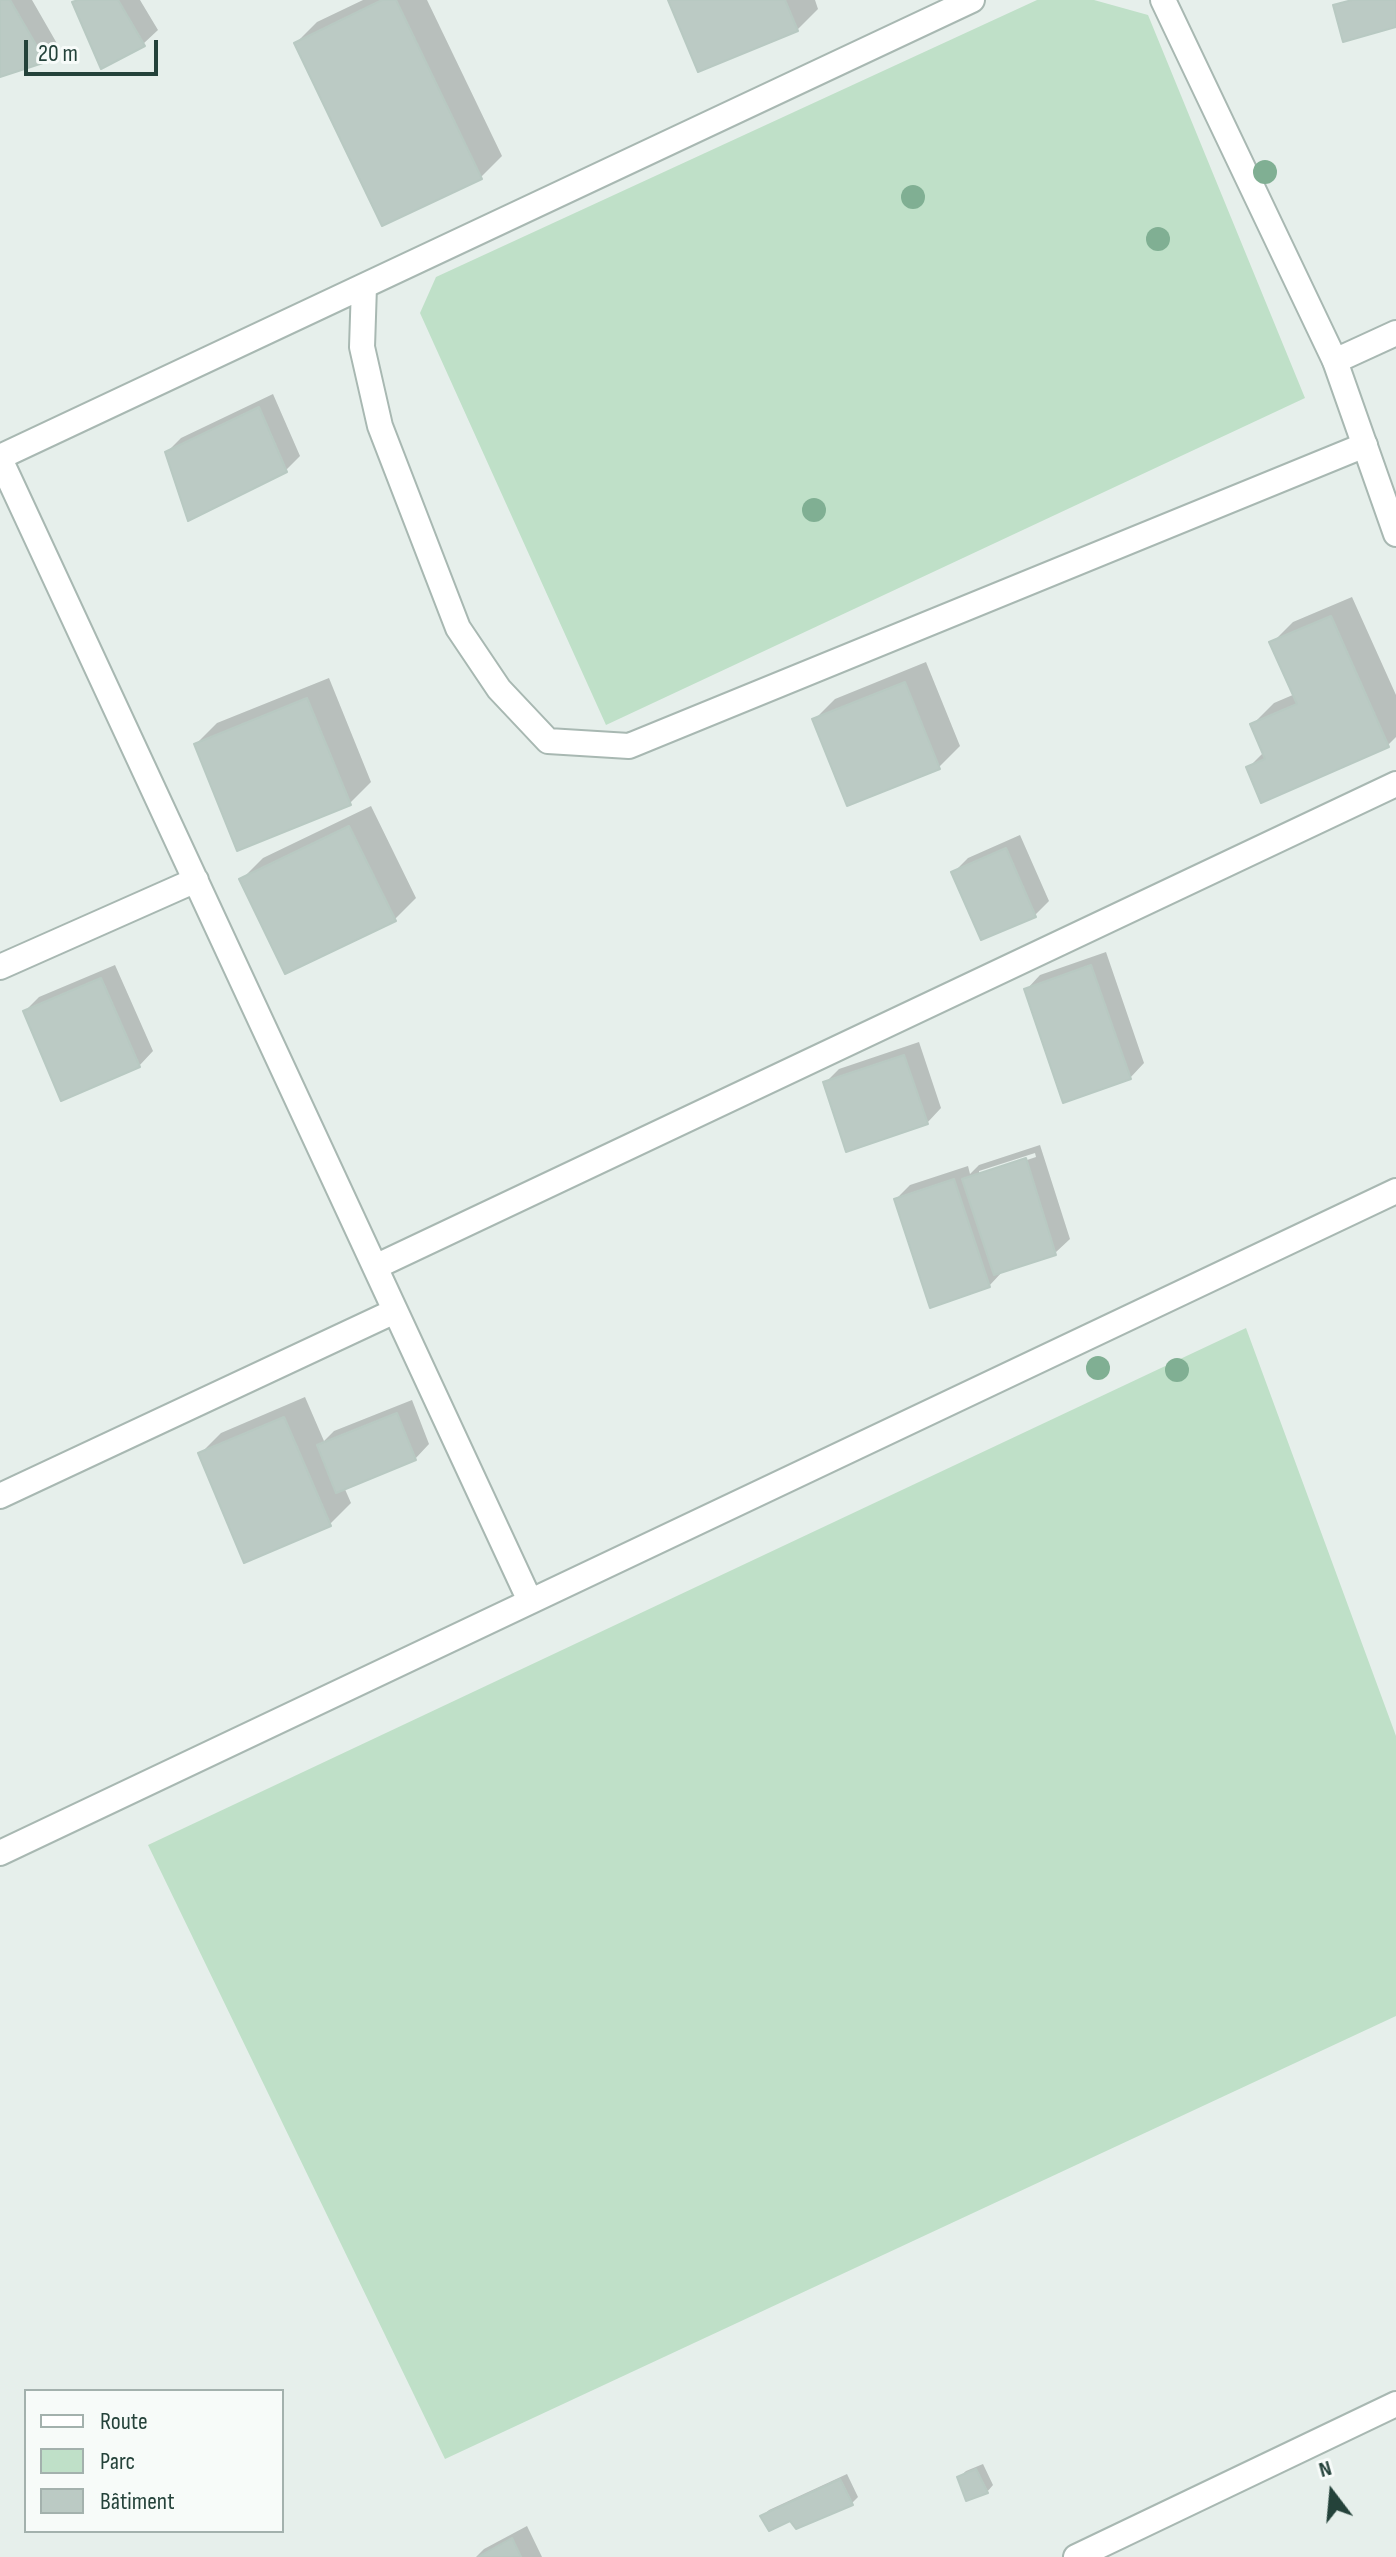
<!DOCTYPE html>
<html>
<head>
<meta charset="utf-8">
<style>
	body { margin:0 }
	#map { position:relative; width:1396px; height:2557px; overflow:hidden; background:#e6efeb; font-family:"Sofia Sans Condensed",sans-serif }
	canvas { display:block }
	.legend { position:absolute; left:24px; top:2389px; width:260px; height:144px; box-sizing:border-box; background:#f7fbf9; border:2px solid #a3b1ad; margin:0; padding:10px 14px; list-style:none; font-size:24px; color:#24423a }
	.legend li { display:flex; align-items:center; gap:16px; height:40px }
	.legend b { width:40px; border:2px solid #a3b1ad }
	.north { position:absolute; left:1292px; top:2453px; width:80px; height:80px; -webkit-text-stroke:6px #f7fbf9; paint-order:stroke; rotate:344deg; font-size:22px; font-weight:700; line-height:32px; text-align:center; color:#24423a }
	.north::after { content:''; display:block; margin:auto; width:28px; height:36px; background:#24423a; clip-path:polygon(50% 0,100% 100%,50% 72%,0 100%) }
	.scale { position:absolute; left:24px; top:40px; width:134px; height:36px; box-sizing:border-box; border:4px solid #24423a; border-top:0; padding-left:10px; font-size:24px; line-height:28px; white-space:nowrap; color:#24423a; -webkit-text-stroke:6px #f7fbf9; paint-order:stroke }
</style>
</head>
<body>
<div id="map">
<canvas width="1396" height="2557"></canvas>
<ul class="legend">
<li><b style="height:10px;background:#fff"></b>Route</li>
<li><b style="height:22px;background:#bfe0c8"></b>Parc</li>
<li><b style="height:22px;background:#bbcac4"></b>Bâtiment</li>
</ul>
<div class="north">N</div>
<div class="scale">20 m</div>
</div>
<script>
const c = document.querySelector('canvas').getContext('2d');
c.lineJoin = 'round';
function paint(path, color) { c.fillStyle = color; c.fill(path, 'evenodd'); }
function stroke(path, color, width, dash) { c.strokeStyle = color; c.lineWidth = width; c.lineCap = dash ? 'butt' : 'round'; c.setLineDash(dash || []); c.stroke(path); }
paint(new Path2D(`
	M1037 0H1094L1148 15 1305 398 606 725 420 313 436 277Z
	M1246 1328 1396 1736V2016L445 2459 148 1845Z`), '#bfe0c8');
paint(new Path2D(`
	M0 0H32L59 47 45 61 0 75Z
	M77 0H140L158 30 143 44 74 3Z
	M363 0H427L502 156 481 177 296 43 317 22Z
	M670 0H815L818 9 797 30Z
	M273 394 300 456 286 470 167 452 181 438Z
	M1352 597 1396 695V737L1388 745 1248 768 1264 752 1252 725 1274 703 1295 694 1272 643 1293 622Z
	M926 662 960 746 939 767 848 804 814 720 835 699Z
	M329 678 371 782 350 803 196 744 217 723Z
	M371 806 416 898 395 919 242 879 263 858Z
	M1020 835 1049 901 1035 915 954 872 968 858Z
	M1106 952 1144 1063 1130 1078 1026 990 1040 975Z
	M115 965 153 1051 139 1066 25 1011 39 997Z
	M919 1042 941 1108 927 1123 825 1083 839 1069Z
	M1040 1145 1070 1239 1055 1253 1003 1271 989 1286 896 1199 910 1185 968 1166 970 1174 979 1165ZM1035 1153 1036 1157 979 1176V1171Z
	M305 1397 324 1441 334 1431 412 1400 429 1444 415 1459 344 1487 351 1503 330 1524 200 1454 221 1433Z
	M983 2464 993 2485 987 2492 959 2477 966 2471Z
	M847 2474 858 2497 852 2503 791 2518 762 2516 769 2510Z
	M527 2526 542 2557H476L484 2549Z`), '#0003');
const building = new Path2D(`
	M0 0H10L46 62 0 77Z
	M78 0H118L145 46 101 69 72 2Z
	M382 0H396L482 179 382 226 294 43Z
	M668 0H785L798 31 698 72Z
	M1352 0H1396V27L1343 42 1333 5Z
	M259 407 287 472 188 521 165 452Z
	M1331 616 1389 747 1261 803 1246 767 1265 759 1250 724 1297 704 1269 642Z
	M905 682 940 769 847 806 812 719Z
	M307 698 351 805 237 851 194 744Z
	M349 826 396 921 285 974 239 879Z
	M1006 848 1036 917 981 940 951 872Z
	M1091 965 1131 1079 1063 1103 1024 989Z
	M101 978 140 1067 61 1101 23 1011Z
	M904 1055 928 1124 846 1152 823 1082Z
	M1026 1158 1056 1255 994 1275 962 1179Z
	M954 1179 990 1287 930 1308 894 1199Z
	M397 1413 416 1460 336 1493 317 1445Z
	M284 1417 331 1526 244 1563 198 1453Z
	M976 2469 988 2493 966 2501 957 2477Z
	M840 2479 853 2505 796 2529 790 2521 769 2531 760 2516Z
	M512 2538 521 2557H478Z`);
paint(building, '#bbcac4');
stroke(building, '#b8c9c2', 2);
const minor = new Path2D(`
	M364 286 362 347 380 426 458 628 499 689 548 741 629 746 1365 445
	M1335 361 1396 333
	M0 457 972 0
	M0 459 530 1601
	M0 967 196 880
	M375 1267 1396 784
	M0 1496 395 1311
	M0 1853 1396 1191
	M1076 2557 1396 2404`);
const tertiary = new Path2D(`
	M1163 0 1335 361 1396 534`);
stroke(minor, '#a8b8b2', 28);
stroke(tertiary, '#a8b8b2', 28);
stroke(minor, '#fff', 24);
stroke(tertiary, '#fff', 24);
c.fillStyle = '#80af93';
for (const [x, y] of [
	[1265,172],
	[913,197],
	[1158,239],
	[814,510],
	[1098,1368],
	[1177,1370]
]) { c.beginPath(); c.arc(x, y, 12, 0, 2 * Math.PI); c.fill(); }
</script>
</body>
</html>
